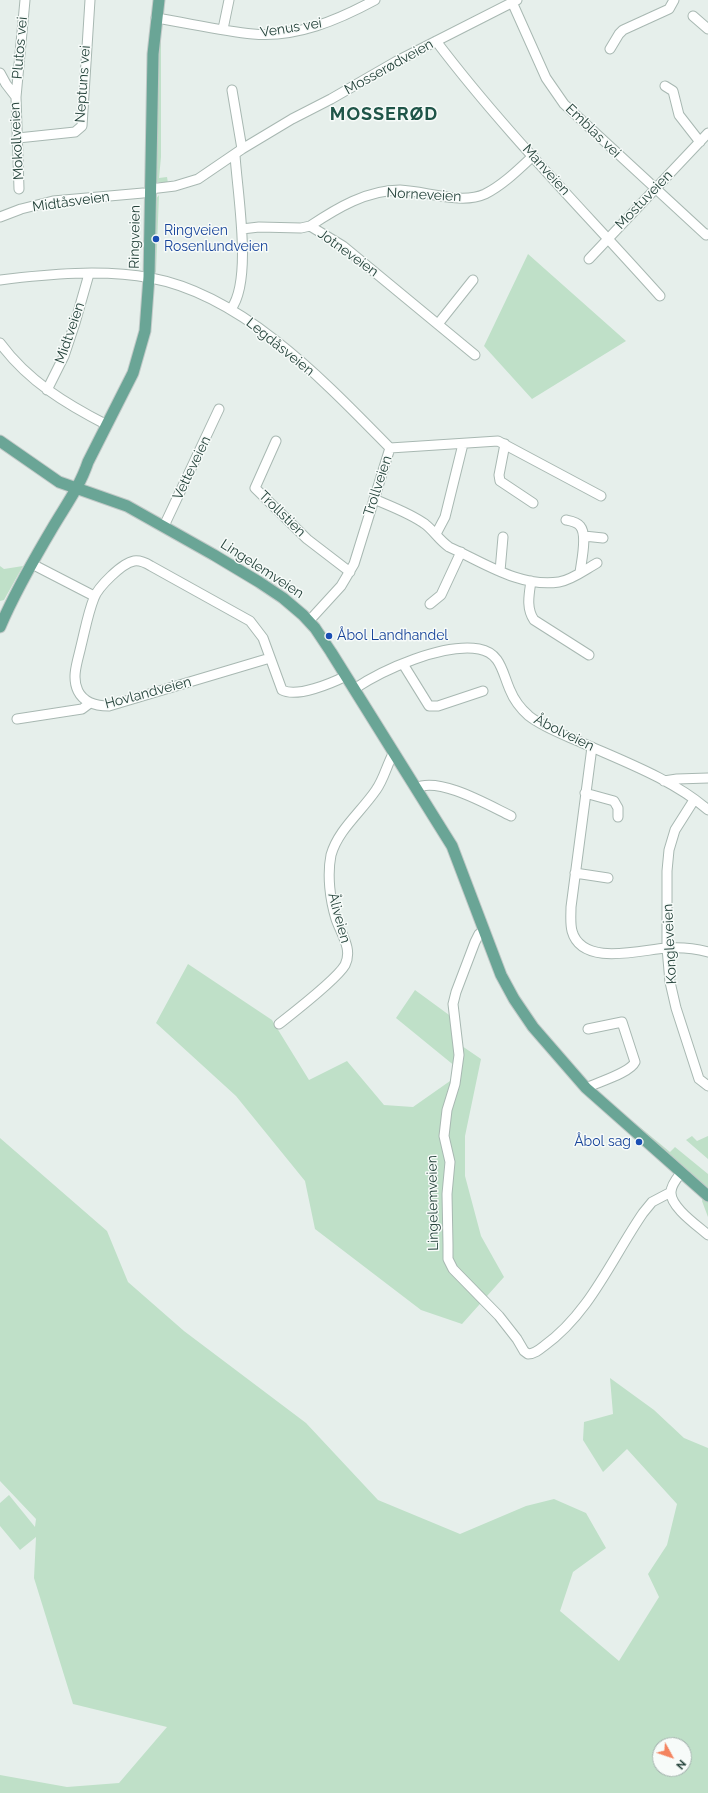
<!DOCTYPE html>
<html>
<head>
<meta charset="utf-8">
<style>
	body { margin:0 }
	#map { position:relative; width:708px; height:1793px; overflow:hidden; background:#e6efeb; font-family:Raleway,sans-serif }
	canvas { display:block }
	.north { position:absolute; left:652px; top:1737px; width:40px; height:40px; box-sizing:border-box; background:#f7fbf9; border:1px solid #a3b1ad; border-radius:50%; rotate:130deg; font-size:11px; font-weight:700; line-height:16px; text-align:center; color:#24423a }
	.north::after { content:''; display:block; margin:auto; width:14px; height:18px; background:#f4845f; clip-path:polygon(50% 0,100% 100%,50% 72%,0 100%) }
</style>
</head>
<body>
<div id="map">
<canvas width="708" height="1793"></canvas>
<div class="north">N</div>
</div>
<script>
const c = document.querySelector('canvas').getContext('2d');
c.lineJoin = 'round';
function paint(path, color) { c.fillStyle = color; c.fill(path, 'evenodd'); }
function stroke(path, color, width, dash) { c.strokeStyle = color; c.lineWidth = width; c.lineCap = dash ? 'butt' : 'round'; c.setLineDash(dash || []); c.stroke(path); }
function label(font, color, halo, rows, align = 'center') {
  c.font = font + ' Raleway,sans-serif'; c.lineWidth = 3; c.setLineDash([]); c.textBaseline = 'middle'; c.strokeStyle = halo; c.fillStyle = color; for (const [text, x, y, turn = 0] of rows) {
    c.save(); c.translate(x, y); c.rotate((+turn || 0) * Math.PI / 180); c.textAlign = isNaN(turn) ? turn : align; if (halo) c.strokeText(text, 0, 0); c.fillText(text, 0, 0); c.restore();
  }
}
paint(new Path2D(`
	M161 24V157L159 178 167 177 168 183 156 182 152 85Z
	M159 195 156 272H155L154 267V201Z
	M528 254 626 341 532 399 484 346Z
	M0 566 4 569 23 566 4 600 0 601Z
	M188 964 272 1020 309 1080 347 1061 384 1105 413 1107 450 1081 456 1067 396 1018 415 990 460 1023 462 1046 481 1059 465 1136V1176L481 1236 504 1277 462 1324 421 1310 315 1229 305 1181 236 1096 156 1023Z
	M635 1123 670 1152 675 1147 708 1174V1217L702 1201 704 1192 630 1127Z
	M692 1136 697 1141 708 1136V1159L686 1140Z
	M0 1138 107 1231 128 1282 184 1331 306 1423 378 1500 460 1534 526 1506 554 1499 586 1513 606 1548 573 1572 560 1611 619 1661 659 1597 648 1574 667 1545 677 1504 627 1449 603 1472 583 1440 584 1422 613 1414 610 1378 654 1410 684 1438 708 1448V1793H0V1775L67 1787 119 1783 167 1727 73 1704 34 1578 36 1537 20 1550 0 1526V1503L9 1495 35 1527 36 1519 0 1481ZM660 1745H684V1769H660Z`), '#bfe0c8');
const minor = new Path2D(`
	M512 2 546 78 564 104 706 235 708 234
	M693 16 708 29
	M156 18C188 23 221 31 253 34 296 38 338 20 375 0
	M223 29 229 0
	M436 41C504 131 585 212 660 296
	M610 49 619 34 623 30 669 9 674 0
	M0 73 6 84 16 97
	M665 86 673 91 679 115 700 142
	M232 90 242 149
	M18 138 75 132 82 126 90 0
	M19 189 16 97 25 0
	M150 189 175 186 198 179 242 149 292 119 331 99 397 61 517 0
	M0 217 21 209 53 201 143 193
	M310 226C337 208 367 190 400 190 426 191 461 205 485 194 503 185 519 169 533 156
	M242 229 259 227 301 228 310 226 343 246 475 355
	M589 259 708 133
	M0 280C48 274 103 269 151 278 244 295 327 384 390 448
	M231 309C253 280 237 191 235 155
	M438 324 473 280
	M0 343C28 381 66 404 107 425
	M47 390 64 356 75 323 89 274
	M276 441 255 488 307 539 350 572
	M505 444 499 475 500 481 533 503
	M374 499C390 506 410 513 425 524 434 531 439 540 449 547 483 562 520 588 559 582 572 580 586 569 597 563
	M566 520C571 521 577 522 580 526 588 535 581 562 580 573
	M164 526 219 409
	M436 534 445 517 463 444
	M584 536 603 538
	M32 564 94 596
	M500 571 503 537
	M531 581C529 595 526 608 534 620L589 655
	M430 604 441 595 461 552
	M309 621 341 586 354 564 390 448 498 441 601 496
	M270 658 109 706C97 706 84 703 78 691 71 677 78 660 81 646 85 630 88 613 94 598 98 587 122 563 134 561 140 560 146 563 151 566L250 621 263 638 282 690C297 698 332 683 346 676
	M403 664 429 706H438L483 691
	M354 689C384 669 443 643 479 649 501 653 502 672 510 690 514 700 521 709 529 716 543 727 562 734 578 741 620 760 673 779 708 810
	M17 719 82 709 90 703
	M592 747 571 907C571 915 570 923 572 931 582 967 640 950 666 948 680 947 694 948 708 952
	M664 781 677 779 708 778
	M416 788C439 776 490 806 511 816
	M585 793 614 801 618 808V817
	M694 800 675 830 669 850 667 871V948L670 982 676 1008 699 1079 708 1086
	M575 873 608 878
	M484 931 479 934 475 942 456 992 453 1004 459 1055 455 1084 447 1110 444 1136 450 1162 447 1194 448 1245V1259L453 1269 499 1316 517 1339 524 1351 528 1354C534 1354 539 1350 544 1346 590 1313 612 1258 643 1213L652 1202 671 1192
	M279 1024C293 1013 337 979 345 965 353 949 341 934 336 919 330 900 327 875 331 855 338 830 361 812 376 790 384 779 387 764 394 752
	M586 1088C598 1082 630 1073 635 1062L622 1022 588 1029
	M681 1173C677 1178 671 1185 671 1192 670 1207 698 1226 708 1235`);
const major = new Path2D(`
	M0 441 59 482 127 506 214 555 259 582 283 598 303 615 315 628 331 652 452 846 501 975 514 999 533 1027 586 1088 708 1196
	M0 627C15 592 34 559 53 527 66 505 80 486 88 462L133 373 145 331 149 277 153 54 159 0`);
stroke(minor, '#a8b8b2', 11);
stroke(major, '#c2cac8', 13);
stroke(minor, '#fff', 9);
stroke(major, '#6aa596', 11);
for (const [x, y, r, color] of [
	[156,239,4,"#1a4fb4"],
	[329,636,4,"#1a4fb4"],
	[639,1142,4,"#1a4fb4"]
]) { const dot = new Path2D(); dot.arc(x, y, r, 0, 2 * Math.PI); c.fillStyle = color; c.fill(dot); stroke(dot, '#f7fbf9', 1.5); }
label('14px', '#24423a', '#f7fbf9', [
	["Venus vei",291,28,-9],
	["Plutos vei",20,48,-85],
	["Mosserødveien",389,67,-29],
	["Neptuns vei",83,84,-86],
	["Emblas vei",593,131,44],
	["Mokollveien",17,141,-93],
	["Manveien",546,170,48],
	["Norneveien",424,195,3],
	["Mostuveien",644,200,-46],
	["Midtåsveien",71,202,-8],
	["Ringveien",135,237,-89],
	["Jotneveien",348,253,36],
	["Midtveien",70,333,-71],
	["Legdåsveien",280,347,39],
	["Vetteveien",192,468,-64],
	["Trollveien",378,486,-72],
	["Trollstien",282,514,44],
	["Lingelemveien",262,569,33],
	["Hovlandveien",148,693,-15],
	["Åbolveien",564,733,26],
	["Åliveien",339,918,75],
	["Kongleveien",670,944,-93],
	["Lingelemveien",433,1203,-91]
]);
label('14px', '#164399', '#f7fbf9', [
	["Ringveien",164,231],
	["Rosenlundveien",164,247],
	["Åbol Landhandel",337,636],
	["Åbol sag",631,1142,"right"]
], 'left');
c.letterSpacing = '1px';
label('bold 18px', '#1f5548', '#f7fbf9', [
	["MOSSERØD",384,115]
]);
c.letterSpacing = '0px';
</script>
</body>
</html>
